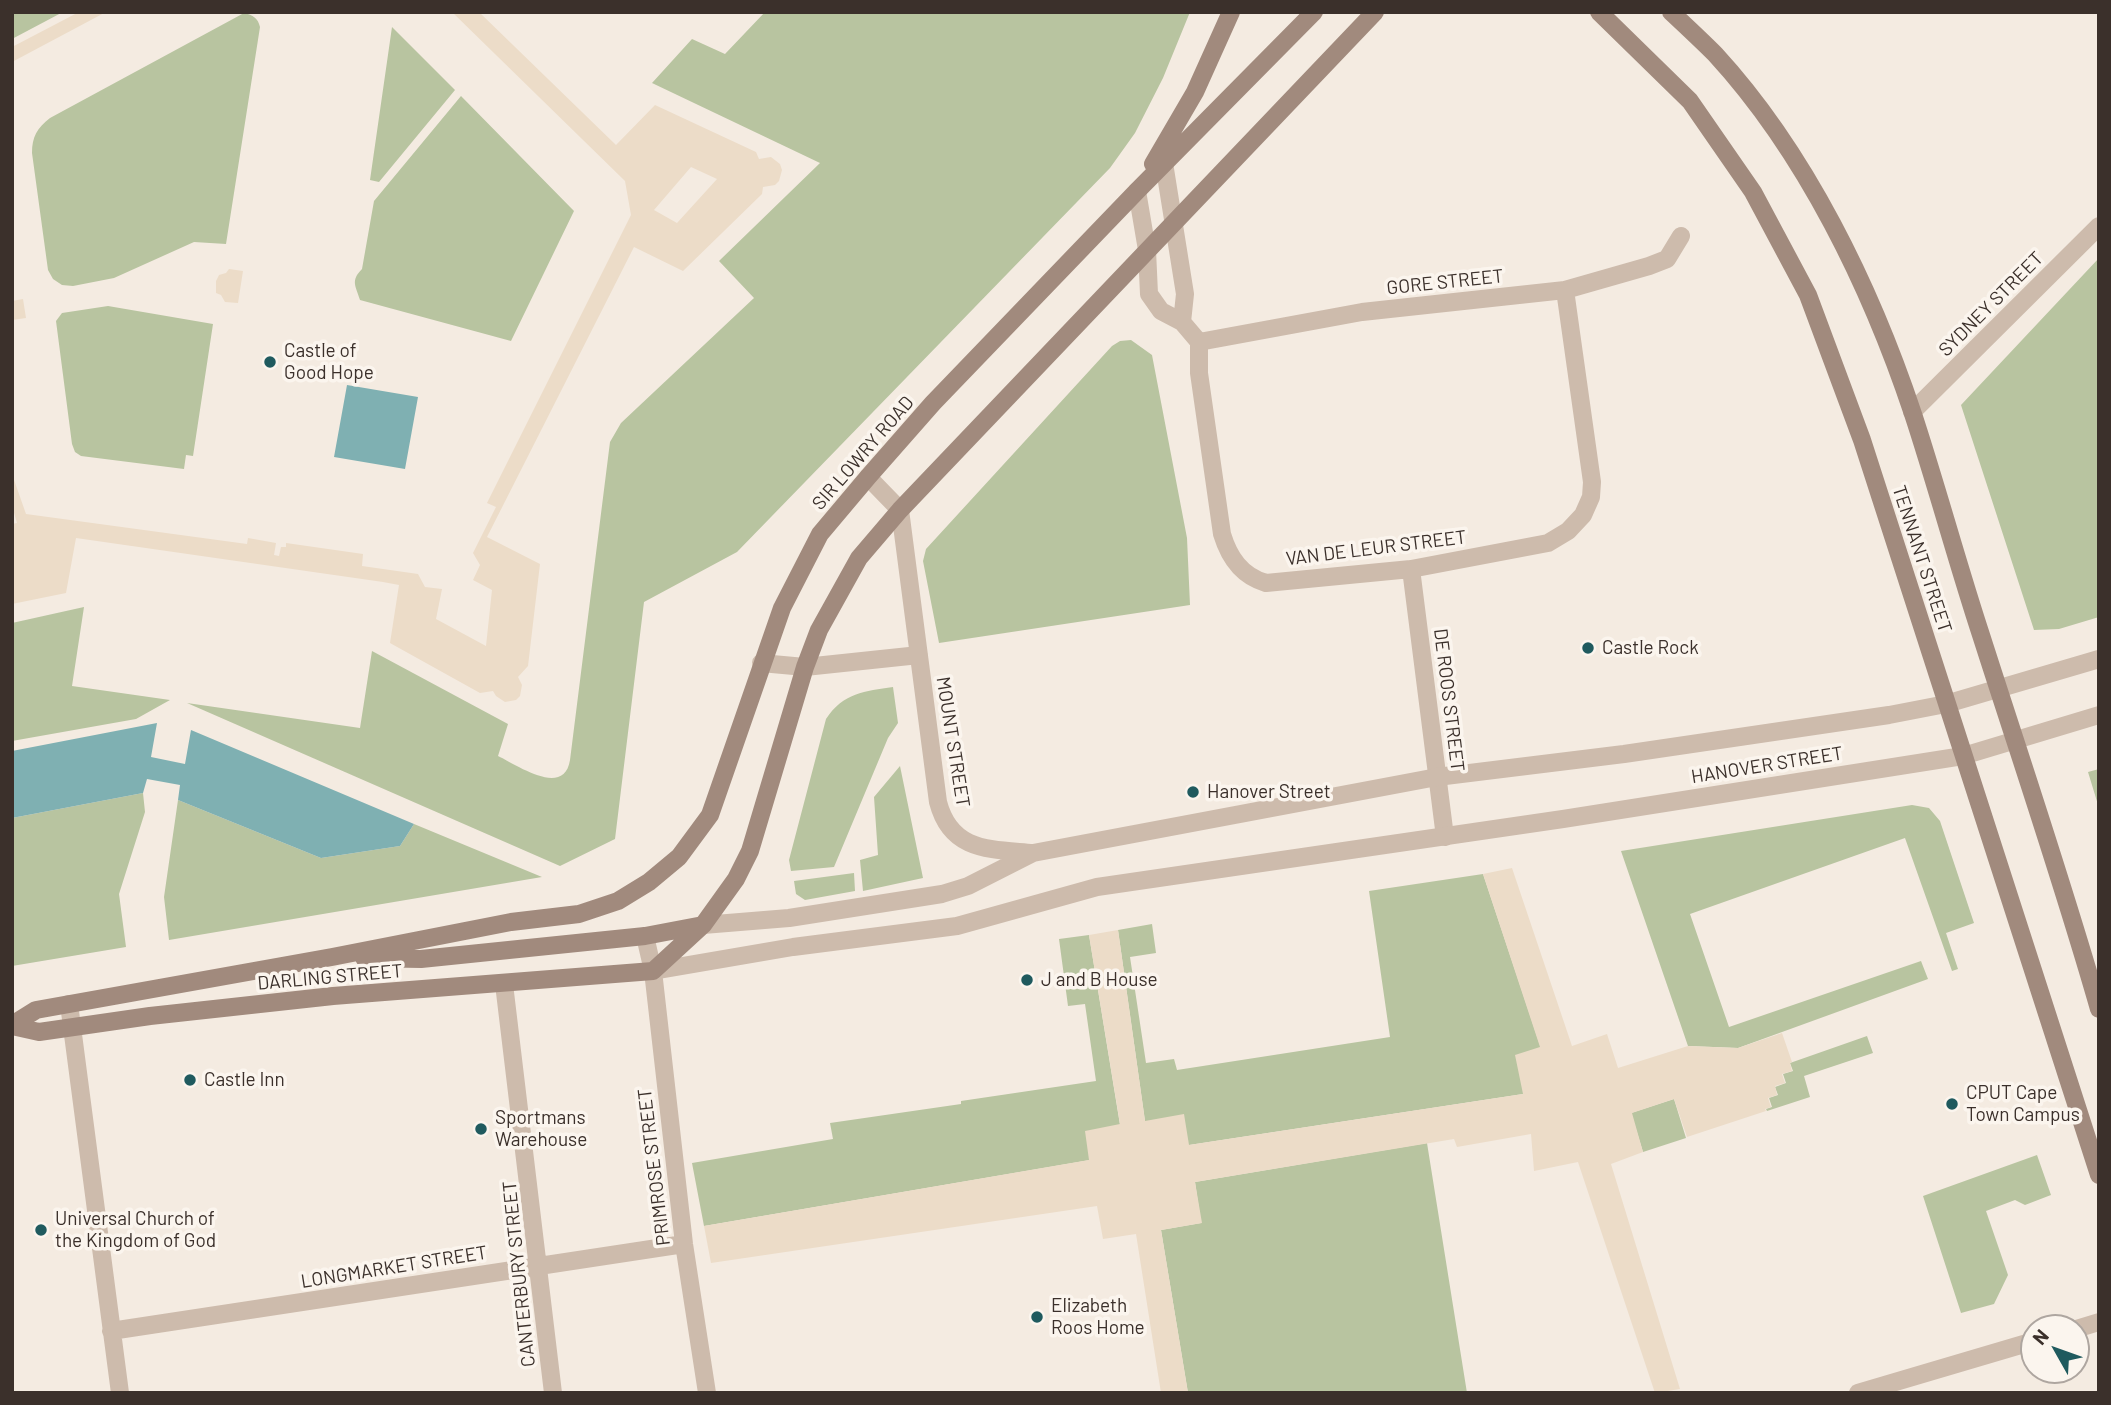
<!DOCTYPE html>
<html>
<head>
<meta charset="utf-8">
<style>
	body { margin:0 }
	#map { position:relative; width:2111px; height:1405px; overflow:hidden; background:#f4ebe1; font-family:Barlow,sans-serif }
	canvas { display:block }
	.frame { position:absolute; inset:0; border:14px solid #3b302b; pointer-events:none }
	.north { position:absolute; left:2020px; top:1314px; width:70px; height:70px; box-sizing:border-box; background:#fbf5ee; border:2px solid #aea6a0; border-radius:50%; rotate:310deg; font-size:19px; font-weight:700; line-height:28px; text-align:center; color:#3b302b }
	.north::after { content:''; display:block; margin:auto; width:24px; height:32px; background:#1f5a5e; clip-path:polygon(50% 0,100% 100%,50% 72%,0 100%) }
</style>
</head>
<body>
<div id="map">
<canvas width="2111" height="1405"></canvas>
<div class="frame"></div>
<div class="north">N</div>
</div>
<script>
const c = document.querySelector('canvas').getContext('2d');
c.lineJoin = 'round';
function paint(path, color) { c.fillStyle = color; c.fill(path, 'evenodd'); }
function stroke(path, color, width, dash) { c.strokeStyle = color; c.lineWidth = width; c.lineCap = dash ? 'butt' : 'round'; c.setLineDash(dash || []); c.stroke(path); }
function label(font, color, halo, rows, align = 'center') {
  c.font = font + ' Barlow,sans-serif'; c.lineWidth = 7; c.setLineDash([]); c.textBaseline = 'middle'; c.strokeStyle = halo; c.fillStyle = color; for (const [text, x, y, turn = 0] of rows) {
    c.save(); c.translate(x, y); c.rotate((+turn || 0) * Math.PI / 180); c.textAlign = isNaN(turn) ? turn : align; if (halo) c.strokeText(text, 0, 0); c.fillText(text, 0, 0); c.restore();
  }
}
paint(new Path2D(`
	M12 12H63L12 39Z
	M765 12H1190L1163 78 1135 133 1110 168 737 552 644 602 615 839 560 866 187 703 360 728 372 651 508 724 498 756C517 765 564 798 570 760L610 442 621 423 754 298 719 261 820 163 652 83 692 39 725 54Z
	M244 13C253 15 258 18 260 27L226 244 194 242 114 278 73 286 62 285 53 279 48 270 32 153C32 137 37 128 50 118Z
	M392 27 455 90 379 182 370 180Z
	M461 96 574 211 511 341 360 300C356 286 350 281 362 269L374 201Z
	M2099 258V617L2059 629 2034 630 1961 405Z
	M108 306 213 324 193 456 186 455 184 469 81 456 75 452 72 444 56 321 62 313Z
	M1131 340 1152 355 1187 538 1190 605 939 643 923 561 926 549 1112 346 1120 341Z
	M84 607 72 686 170 700 136 719 12 741V623Z
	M893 687 898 723 888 738 834 867 791 871 789 860 826 719C843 693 865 691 893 687Z
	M900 766 923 878 863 891 860 860 878 855 874 797Z
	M2099 769V808L2088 772Z
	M143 793 145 812 119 894 126 947 12 966V818Z
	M178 800 321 858 400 846 414 824 542 877 169 940 164 897Z
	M1912 805 1929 808 1940 821 1974 923 1946 933 1958 969 1952 971 1905 838 1690 914 1729 1027 1921 961 1928 979 1738 1048 1688 1046 1621 851Z
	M854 873 855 891 805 900 796 894 794 881Z
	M1483 874 1541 1048 1523 1094 1189 1145 1145 1121 1118 930 1152 924 1156 953 1130 957 1146 1063 1174 1059 1177 1070 1390 1037 1369 891Z
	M1089 935 1120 1125 1090 1160 704 1226 692 1163 833 1139 830 1123 961 1104V1101L1096 1081 1085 1004 1068 1006 1059 939Z
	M1867 1036 1873 1053 1804 1076 1810 1097 1767 1111 1766 1109 1772 1107 1769 1098 1778 1095 1775 1087 1786 1083 1783 1074 1793 1071 1790 1063Z
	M1674 1099 1686 1138 1643 1152 1631 1113Z
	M1427 1143 1467 1393H1188L1161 1230 1201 1223 1195 1182Z
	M2037 1155 2051 1195 2025 1205 2015 1200 1986 1211 2008 1275 1994 1304 1961 1313 1923 1196Z`), '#b8c4a0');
paint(new Path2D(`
	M79 12H106L12 62V47Z
	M452 12H479L616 145 655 105 756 152 759 159 771 157 780 164 782 170 779 181 775 185 763 187 762 194 683 271 634 247 487 537 540 564 528 666 518 677 522 685 520 696 516 700 505 702 496 696 493 691 480 693 390 643 399 585 383 582 76 538 66 593 12 604V524L17 523 12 506V474L26 514 247 544 248 538 276 543 274 555 279 556 281 547H286V543L363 554 362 566 418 574 425 587 442 589 436 619 486 646 492 590 473 580 480 565 473 553 496 507 487 503 631 215 625 181ZM691 167 717 179 677 223 654 210Z
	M229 269 243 271 238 303 225 302 221 295 216 293V281L219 275 226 273Z
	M23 299 26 318 12 320V301Z
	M1512 868 1572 1046 1607 1034 1618 1068 1688 1046 1738 1048 1782 1033 1792 1062 1790 1063 1792 1071 1782 1074 1785 1083 1775 1086 1777 1095 1768 1098 1771 1107 1765 1109 1766 1111 1687 1137 1674 1099 1632 1113 1643 1152 1611 1164 1680 1389 1655 1393 1578 1162 1534 1171 1531 1134 1457 1147 1454 1139 1195 1182 1202 1223 1161 1230 1188 1393H1161L1136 1234 1103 1239 1097 1206 711 1263 704 1226 1089 1160 1085 1131 1120 1124 1089 935 1118 930 1145 1121 1184 1114 1189 1145 1523 1094 1515 1055 1540 1047 1483 874Z`), '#ecdcc8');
paint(new Path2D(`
	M347 385 418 397 405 469 334 457Z
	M157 723 151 757 185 764 191 730 414 824 400 846 321 858 178 800 180 785 147 779 143 793 12 818V751Z`), '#7fb0b2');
stroke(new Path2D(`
	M1164 163 1185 294 1182 322
	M1137 191 1147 250 1149 294 1161 311 1182 322 1199 342V373L1222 534C1229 557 1241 576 1266 583L1411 569 1548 543 1568 531 1583 515 1591 497 1592 482 1565 290
	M1199 342 1362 312 1565 290 1649 266 1667 259 1681 236
	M1912 412 2099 226
	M1411 569 1445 837
	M645 936 653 971 684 1244 707 1393
	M504 984 553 1393
	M69 1004 120 1393
	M2076 1329 2099 1322
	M111 1331 684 1244
	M1858 1393 2034 1341`), '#cdbbac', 18);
stroke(new Path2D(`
	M868 477 900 510 938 802C951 852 990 849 1033 853
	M761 663 805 667 919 655
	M703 925 789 918 942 894 968 886 1033 853 1437 777 1624 754 1889 715 1946 704 2099 659
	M653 971 793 947 957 926 1097 887 1563 819 1963 756 2099 715`), '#cdbbac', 18);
stroke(new Path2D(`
	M1599 12 1690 101 1753 192 1808 295 1862 440 2099 1175
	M1671 12C1686 26 1701 40 1715 54 1806 153 1871 288 1913 414 1937 487 1957 562 1981 635 2021 760 2063 883 2099 1009
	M1153 164 1195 92 1231 12
	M364 958 421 959 645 936 703 925
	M12 1025 36 1010 332 957 511 922 579 914 618 901 649 882 679 857 710 815 782 608 820 534 868 477 933 403 1137 191 1314 12
	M12 1026 39 1032 150 1016 333 996 653 971 703 925 736 879 750 851 805 667 819 630 859 558 900 510 1375 12`), '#a18a7d', 18);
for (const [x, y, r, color] of [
	[270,362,7,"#1f5a5e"],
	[1588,648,7,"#1f5a5e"],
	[1193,792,7,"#1f5a5e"],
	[1027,980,7,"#1f5a5e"],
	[190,1080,7,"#1f5a5e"],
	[1952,1104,7,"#1f5a5e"],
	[481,1129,7,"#1f5a5e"],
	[41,1230,7,"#1f5a5e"],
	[1037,1317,7,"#1f5a5e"]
]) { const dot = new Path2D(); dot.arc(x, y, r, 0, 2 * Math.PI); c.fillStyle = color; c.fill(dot); stroke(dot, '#fbf5ee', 2.5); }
label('19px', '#3b302b', '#fbf5ee', [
	["GORE STREET",1445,282,-6],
	["SYDNEY STREET",1991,304,-45],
	["SIR LOWRY ROAD",863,453,-49],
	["VAN DE LEUR STREET",1376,548,-7],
	["TENNANT STREET",1922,559,72],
	["DE ROOS STREET",1449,700,83],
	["MOUNT STREET",953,742,81],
	["HANOVER STREET",1767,765,-9],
	["DARLING STREET",330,977,-5],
	["PRIMROSE STREET",654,1167,-97],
	["LONGMARKET STREET",394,1267,-9],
	["CANTERBURY STREET",519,1274,-96]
]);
label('19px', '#3b302b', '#fbf5ee', [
	["Castle of",284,351],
	["Good Hope",284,373],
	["Castle Rock",1602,648],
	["Hanover Street",1207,792],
	["J and B House",1041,980],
	["Castle Inn",204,1080],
	["CPUT Cape",1966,1093],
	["Town Campus",1966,1115],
	["Sportmans",495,1118],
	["Warehouse",495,1140],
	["Universal Church of",55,1219],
	["the Kingdom of God",55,1241],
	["Elizabeth",1051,1306],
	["Roos Home",1051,1328]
], 'left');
</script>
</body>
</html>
